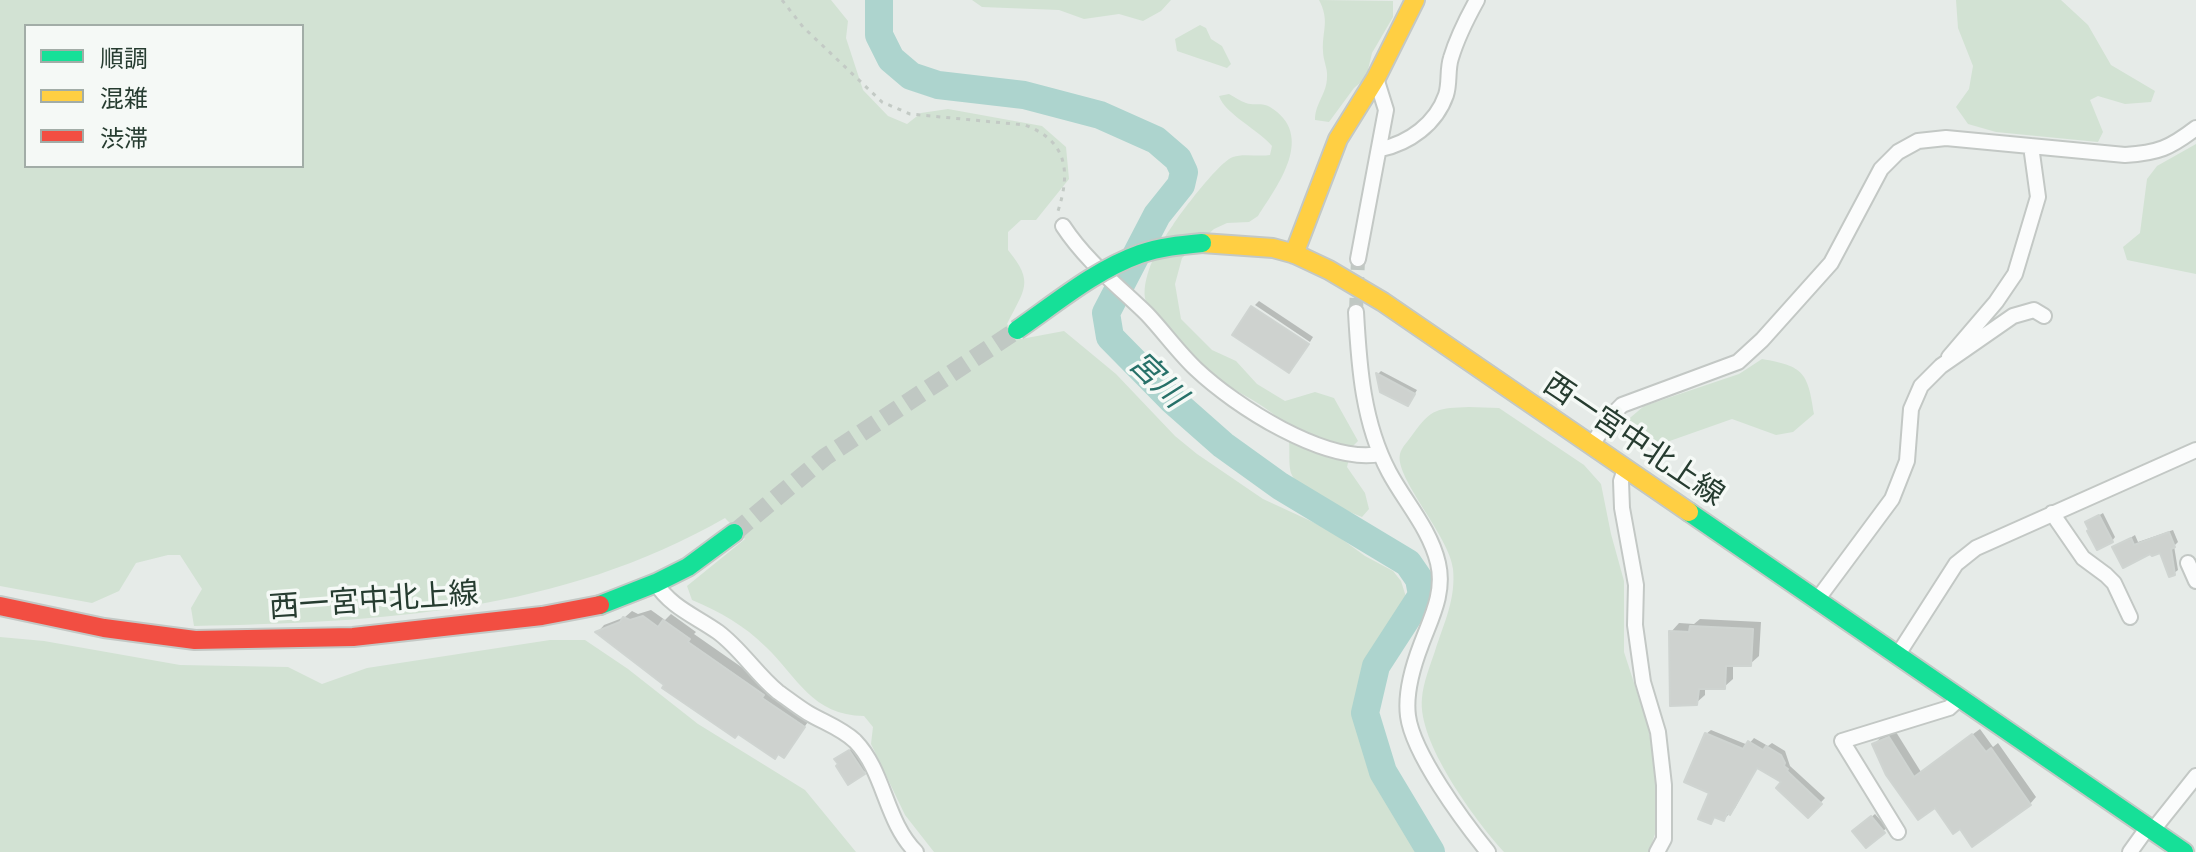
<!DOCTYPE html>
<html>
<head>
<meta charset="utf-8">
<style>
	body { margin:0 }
	#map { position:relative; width:2196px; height:852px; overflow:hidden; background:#e6ebe8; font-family:Signika,"Noto Sans JP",sans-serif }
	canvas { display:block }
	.legend { position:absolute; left:24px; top:24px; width:280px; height:144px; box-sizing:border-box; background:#f5f9f6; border:2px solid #a2ada7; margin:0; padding:10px 14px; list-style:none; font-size:24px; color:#263c30 }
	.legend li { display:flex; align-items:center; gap:16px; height:40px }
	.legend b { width:40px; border:2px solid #a2ada7 }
</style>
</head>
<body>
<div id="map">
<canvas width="2196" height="852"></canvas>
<ul class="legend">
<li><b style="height:10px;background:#16e098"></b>順調</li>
<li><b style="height:10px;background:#ffcf43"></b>混雑</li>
<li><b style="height:10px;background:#f24e42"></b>渋滞</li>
</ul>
</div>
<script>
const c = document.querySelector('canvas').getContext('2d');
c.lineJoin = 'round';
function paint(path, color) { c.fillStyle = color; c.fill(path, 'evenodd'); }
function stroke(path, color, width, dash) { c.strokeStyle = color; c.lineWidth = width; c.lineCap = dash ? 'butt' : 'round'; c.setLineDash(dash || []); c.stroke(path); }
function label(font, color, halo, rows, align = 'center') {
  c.font = font + ' Signika,"Noto Sans JP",sans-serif'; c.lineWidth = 7; c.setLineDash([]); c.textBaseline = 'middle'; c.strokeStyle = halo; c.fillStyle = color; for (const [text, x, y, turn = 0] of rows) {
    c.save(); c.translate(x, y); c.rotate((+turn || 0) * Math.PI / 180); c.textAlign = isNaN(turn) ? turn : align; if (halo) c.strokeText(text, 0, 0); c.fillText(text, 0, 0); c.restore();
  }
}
paint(new Path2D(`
	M0 0H831L848 21 846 38 863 90 888 116 907 124 921 113 948 109 1042 126 1066 147 1069 179 1036 220H1021L1008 232V250C1035 283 1024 289 1007 324L1021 339 1064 331 1116 374 1175 436 1197 454 1263 499 1328 529 1365 556 1393 571 1401 581 1407 600 1404 609 1362 674 1358 687 1359 703 1379 779 1426 852H934L905 815 871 744 873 727 864 716C812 715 798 678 766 647 744 625 720 612 692 600L687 586 745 539 725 518C559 613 381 622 194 626L191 608 202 589 180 555H168L136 563 119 591 92 603 0 586ZM26 26H302V166H26Z
	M972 0H1171L1161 11 1143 21 1119 14 1084 19 1059 10 982 7Z
	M1319 0 1393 1V17L1372 53 1366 78 1354 88 1329 122 1315 120C1315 103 1327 94 1327 77 1328 69 1323 60 1323 51 1322 30 1330 21 1319 0Z
	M1956 0H2061L2088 25 2111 65 2155 91 2151 102 2125 104 2098 96 2090 100 2103 132 2098 142 1996 132 1968 124 1956 107 1969 89 1973 66 1958 28Z
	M1200 25 1206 28 1211 39 1222 46 1231 64 1227 68 1177 51 1175 39Z
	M1229 94C1235 97 1240 101 1246 103 1254 106 1262 102 1270 107 1316 135 1278 185 1258 216L1249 222 1227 223 1214 229 1182 258 1175 284 1181 319 1212 350 1236 361 1257 384 1285 401 1315 392 1334 398 1358 441 1352 447 1347 467 1365 493 1369 509 1362 517C1344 509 1298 493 1291 473 1287 458 1293 438 1284 425 1273 409 1239 393 1223 383 1207 373 1148 316 1145 298 1142 275 1160 243 1173 225 1182 211 1220 161 1233 157 1243 153 1258 157 1270 155L1272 146C1259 130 1225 114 1219 96Z
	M2196 144V274L2127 260 2123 247 2140 233 2147 179 2157 166Z
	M1762 359C1804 366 1808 373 1814 414L1793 432 1776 435 1732 419 1664 443 1642 446 1621 434 1624 423 1644 406 1739 374Z
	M1469 407 1499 408 1584 465 1601 484 1611 534 1624 581V652L1648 726 1656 774V831L1649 852H1504C1475 820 1417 742 1422 698 1423 683 1430 666 1435 651 1444 623 1456 599 1453 569 1450 537 1394 477 1400 454 1401 448 1409 440 1413 434 1431 408 1439 408 1469 407Z
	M0 637 44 641 180 665 288 667 322 684 367 668 550 640H585L628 669 698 724 805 790 856 852H0Z`), '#d2e2d3');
paint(new Path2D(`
	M1259 301 1313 337 1310 342 1255 305Z
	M1381 371 1417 390 1411 400 1382 391 1378 374Z
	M2103 513 2115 537 2112 541 2091 529 2088 522Z
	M2173 530 2178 542 2174 546 2178 570 2174 573 2161 551 2114 548 2135 535 2138 542Z
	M651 610 665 620 671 614 696 632 694 634 770 687 810 719 784 756 667 684 598 632 604 625 625 617 632 611 638 614Z
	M1700 619 1761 622 1759 656 1750 664H1733V679L1724 687H1705V695L1696 703 1671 632 1679 623 1694 624Z
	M1980 729 1993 747 1998 743 2036 797 2030 804 1960 827 1874 745 1880 738 1896 732 1921 772Z
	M1711 730 1748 745 1754 738 1768 746 1772 743 1785 751 1790 766 1825 798 1808 816 1784 782 1758 766 1735 808 1724 819 1716 816 1710 822 1711 792 1706 734Z
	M853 748 867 769 864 772 841 755Z
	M1875 814 1887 828 1883 831 1858 828Z`), '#0003');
stroke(new Path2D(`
	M879 0V35L891 59 911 76 938 85 1024 95 1100 115 1156 140 1178 159 1184 172 1181 185 1157 215 1106 313 1110 337 1172 400 1223 445 1280 486 1408 563 1419 579 1422 595 1376 666 1365 713 1383 772 1431 852`), '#add4ce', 28);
const building = new Path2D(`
	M1251 306 1309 344 1289 373 1232 335Z
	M1376 373 1415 394 1408 406 1380 392Z
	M2099 515 2113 542 2097 550 2087 531 2089 530 2085 522Z
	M2169 532 2175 547 2171 549 2175 575 2169 577 2160 553 2152 556 2150 554 2123 568 2112 547 2131 538 2134 545Z
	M643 616 658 627 663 620 690 639 688 642 764 695 762 698 805 727 784 758 778 754 775 759 738 734 735 738 662 688 664 685 595 632 620 622 623 617 630 620Z
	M1690 626 1753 629 1751 666H1726L1725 689H1699L1697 705 1670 706 1669 631 1689 632Z
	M1705 733 1743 749 1748 741 1763 750 1766 746 1781 755 1785 763 1784 766 1788 769 1787 771 1822 804 1808 818 1776 788 1781 782 1757 768 1730 815 1727 813 1724 821 1714 817 1711 824 1698 819 1709 793 1684 782Z
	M1972 734 1986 752 1991 748 2031 805 1972 847 1960 829 1953 834 1935 808 1918 820 1886 775 1872 744 1889 737 1914 777Z
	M849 750 865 774 848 785 836 766 838 764 834 759Z
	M1871 816 1885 833 1866 848 1852 831Z`);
paint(building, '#ced2cf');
stroke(building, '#cfd4d1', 2);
stroke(new Path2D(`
	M1356 312 1358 259`), '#c0c8c3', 14, [14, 7]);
stroke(new Path2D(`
	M734 533 825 457 1017 330`), '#c0c8c3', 18, [18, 9]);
const street = new Path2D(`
	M1381 149C1409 143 1436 124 1446 95 1450 83 1447 70 1451 58 1457 38 1467 18 1477 0
	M1063 226C1086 261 1117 285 1147 314 1164 332 1178 352 1196 369 1235 406 1325 464 1380 454
	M1358 259 1386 110 1376 78
	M1356 312C1359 367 1363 423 1389 472 1405 502 1430 529 1438 563 1445 593 1431 618 1421 645 1413 666 1405 693 1408 716 1413 754 1463 821 1488 852
	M1949 357 1996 302 2015 274 2038 197 2031 146
	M1591 446 1612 415 1622 405 1738 362 1762 340 1831 263 1881 169 1898 152 1918 141 1946 138 2125 155C2158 153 2170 148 2196 128
	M1625 469 1621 481 1622 508 1636 585 1635 625 1643 682 1658 732 1664 785V839L1657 852
	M2052 513 2083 558 2106 575 2114 583 2130 617
	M2188 563 2196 581
	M656 583C669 606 697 617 718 632 741 649 756 674 778 692 788 699 798 707 808 713 825 723 841 728 855 741 885 772 885 821 916 852
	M1817 600 1892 499 1907 461 1911 409 1921 386 1941 366 2013 316 2034 310 2044 316
	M1897 656 1956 564 1976 548 2196 450
	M2153 830 2196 776
	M1898 832 1842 741 1949 708 1959 699
	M2130 852 2148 827`);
const fast = new Path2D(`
	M1689 512 2184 852
	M600 605 656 583 688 567 734 533`);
const slow = new Path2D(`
	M1202 243 1273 248 1295 254 1329 270 1383 302 1689 512
	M1294 254 1338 139 1376 78 1415 0`);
const jam = new Path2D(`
	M0 606 104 628 195 640 353 637 542 616 600 605`);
stroke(street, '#c3c8c5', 18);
stroke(fast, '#c3c8c5', 22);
stroke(slow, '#c3c8c5', 22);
stroke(jam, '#c3c8c5', 22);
stroke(new Path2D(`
	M782 0 803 27 882 102 910 114 1025 125C1067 141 1071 171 1058 211`), '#c3cac5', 3, [4, 6]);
stroke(street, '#fbfcfc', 14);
stroke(fast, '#16e098', 18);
stroke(slow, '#ffcf43', 18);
stroke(jam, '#f24e42', 18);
const fastBridge = new Path2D(`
	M1017 330C1056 303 1095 270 1140 254 1160 247 1181 245 1202 243`);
stroke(fastBridge, '#c3c8c5', 22, []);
stroke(fastBridge, '#16e098', 18);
label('30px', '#263c30', '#f5f9f6', [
	["西一宮中北上線",1633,441,34],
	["西一宮中北上線",374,602,-4]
]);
label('italic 32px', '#277169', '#f5f9f6', [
	["宮川",1156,381,44]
]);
</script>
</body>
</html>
